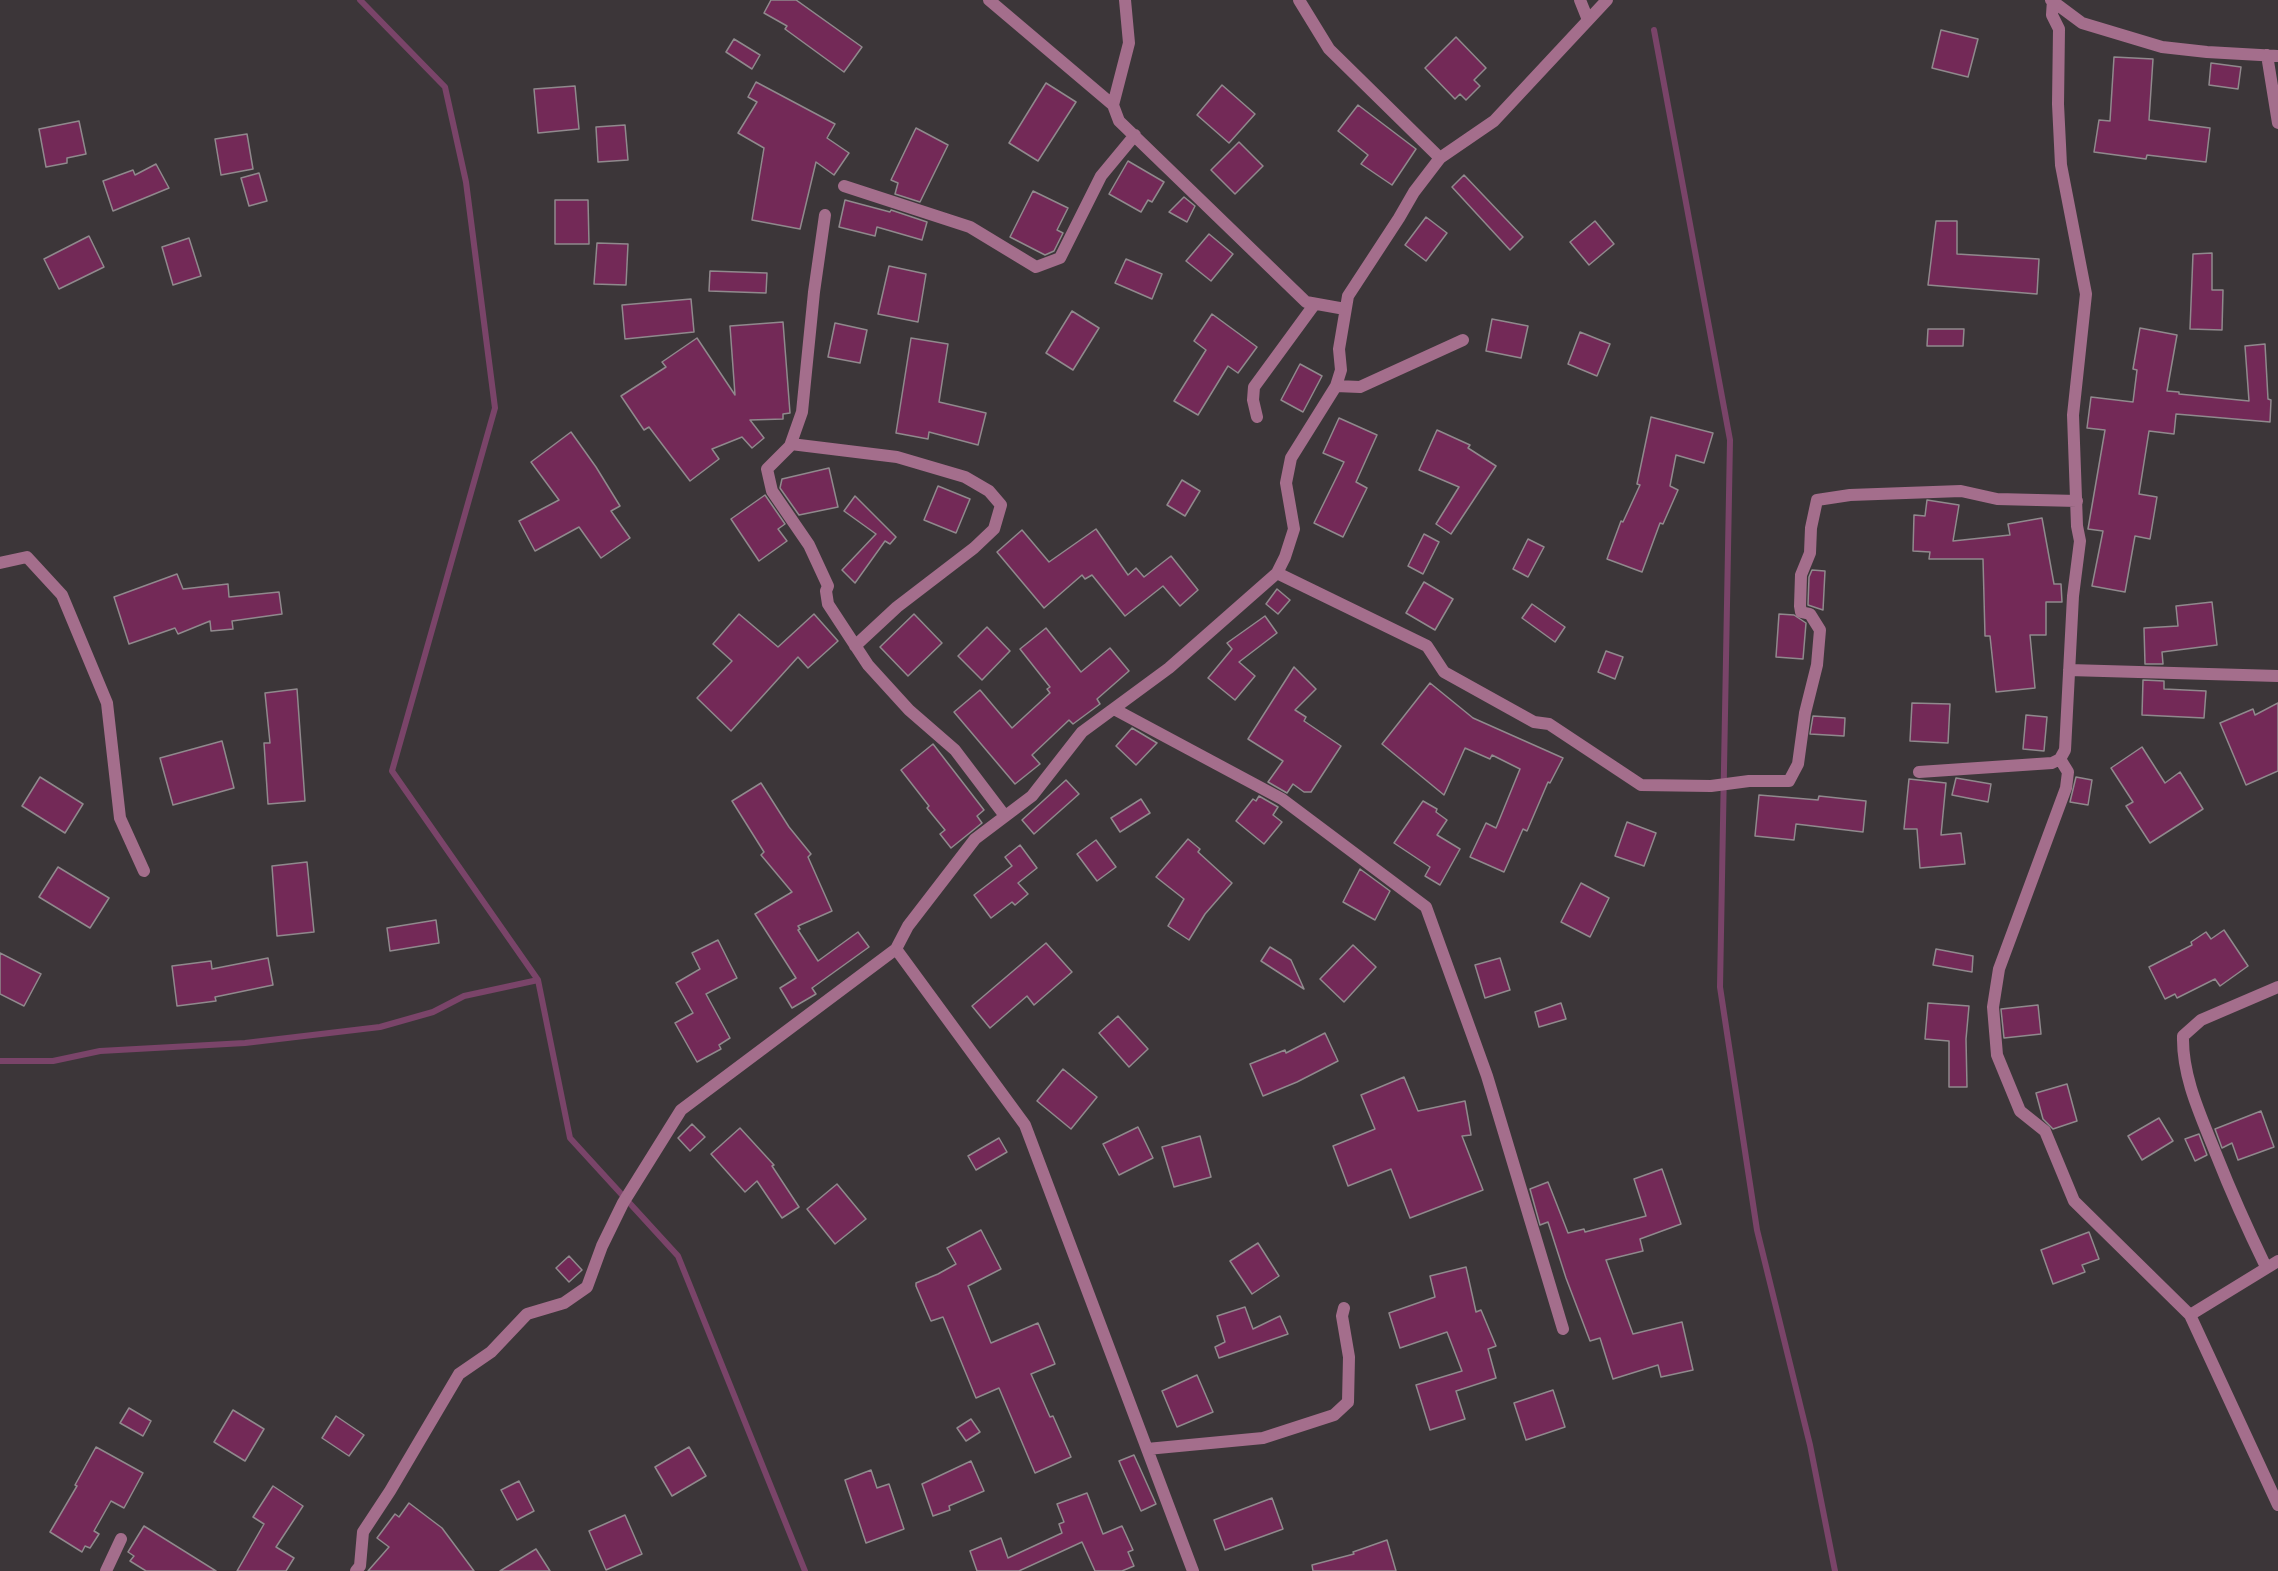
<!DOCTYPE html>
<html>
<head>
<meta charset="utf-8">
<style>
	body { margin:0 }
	canvas { display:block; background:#3c3639 }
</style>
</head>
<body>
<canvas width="2278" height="1571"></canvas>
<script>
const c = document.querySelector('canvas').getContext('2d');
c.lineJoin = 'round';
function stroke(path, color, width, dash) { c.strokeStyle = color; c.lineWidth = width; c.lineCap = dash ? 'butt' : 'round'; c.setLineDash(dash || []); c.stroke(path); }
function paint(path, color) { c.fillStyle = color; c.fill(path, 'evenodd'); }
stroke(new Path2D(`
	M360 0 445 87 466 182 495 408 392 771 538 980 570 1138 678 1256 805 1571
	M1654 30 1730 440 1720 987 1757 1230 1810 1445 1835 1571
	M0 1061H53L100 1051 245 1043 380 1027 433 1012 464 996 538 980`), '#7a4469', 6);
const building = new Path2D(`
	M771 0H796L862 47 844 72 785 29 787 26 764 13Z
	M1941 30 1978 39 1968 77 1932 68Z
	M1456 37 1486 68 1474 80 1480 86 1466 100 1460 94 1455 99 1425 68Z
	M734 39 760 55 752 69 726 52Z
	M2114 57 2153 59 2149 120 2210 128 2206 162 2147 155 2146 159 2094 152 2099 120 2110 121Z
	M2211 63 2241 67 2238 89 2209 85Z
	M756 82 835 124 827 138 849 153 834 175 816 162 800 229 752 220 764 148 738 133 757 102 748 97Z
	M1046 83 1076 102 1038 161 1009 143Z
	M1222 85 1255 114 1229 143 1197 115Z
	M575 86 579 129 538 133 534 89Z
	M1358 105 1416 149 1392 185 1361 164 1368 155 1338 131Z
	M79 121 86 154 67 158V163L46 167 39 129Z
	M625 125 628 160 598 162 596 127Z
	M916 128 948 145 920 202 895 194 898 183 891 180Z
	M247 134 253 169 221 175 215 139Z
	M1239 142 1263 166 1235 194 1211 170Z
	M1128 161 1164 182 1152 202 1148 200 1141 212 1109 194Z
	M156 164 169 188 113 211 103 181 133 170 135 175Z
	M259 173 267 201 249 206 241 178Z
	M1464 175 1523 237 1510 250 1452 187Z
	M1033 191 1068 208 1057 230 1063 233 1054 251 1045 255 1010 237Z
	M1184 197 1195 206 1187 222 1169 212Z
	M555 200H588L589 244H555Z
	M845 200 890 212 891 210 927 222 922 240 877 227 875 236 839 227Z
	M1426 217 1447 233 1426 261 1405 245Z
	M1595 221 1614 244 1589 265 1570 242Z
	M1936 221H1957V254L2039 259 2037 294 1928 285Z
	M1209 234 1233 254 1211 281 1186 261Z
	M89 236 104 267 59 289 44 259Z
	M189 238 201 276 173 285 162 247Z
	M597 243 628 244 626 285 594 284Z
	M2212 253V290H2223L2222 330 2190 329 2193 254Z
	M1126 259 1162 274 1152 299 1115 283Z
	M889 266 926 274 918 322 878 314Z
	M710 271 767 273 766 293 709 291Z
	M691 299 694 332 625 339 622 305Z
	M1072 311 1099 328 1073 370 1046 353Z
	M1212 314 1257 347 1238 373 1228 366 1198 415 1174 401 1206 350 1194 341Z
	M1492 319 1528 326 1521 358 1486 351Z
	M783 322 790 413 783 414V419L750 420 764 438 752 448 742 437 712 449 719 459 690 481 649 427 644 430 621 396 666 367 662 362 697 338 735 395 730 326Z
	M835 323 867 330 860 363 828 357Z
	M2140 328 2177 335 2167 391 2179 392V394L2249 401 2245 346 2265 344 2268 399 2271 400 2270 422 2176 414 2174 434 2149 431 2139 494 2157 497 2150 539 2135 536 2125 592 2092 586 2103 531 2088 529 2105 430 2087 428 2091 397 2133 402 2137 370 2133 369Z
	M1928 329H1964L1963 346H1927Z
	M1580 332 1610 344 1597 376 1568 364Z
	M911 338 948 344 939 402 986 413 978 445 929 432 928 439 896 433Z
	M1300 364 1322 376 1303 412 1281 400Z
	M1651 417 1713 433 1704 463 1676 455 1670 486 1678 490 1663 524 1660 523 1642 572 1607 559 1621 521 1623 522 1640 485 1637 484Z
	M1339 418 1377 435 1356 482 1367 488 1343 537 1314 523 1344 462 1323 453Z
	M1437 430 1470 445 1468 448 1496 466 1451 534 1436 524 1459 487 1419 470Z
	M571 432 596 467 620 506 611 511 630 538 601 558 579 527 535 551 519 521 559 500 531 462Z
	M829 468 838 507 799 515 780 488 782 479Z
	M1182 480 1200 491 1185 516 1167 505Z
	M938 486 970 499 956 533 924 520Z
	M765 495 785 524 778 529 787 541 759 561 731 519Z
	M855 496 896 537 890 544 885 541 855 583 842 570 876 534 844 511Z
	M1927 500 1959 505 1953 541 2010 535 2008 524 2042 518 2054 584H2061L2062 602H2046V635H2030L2035 688 1996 692 1990 636H1985L1983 559H1929L1930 552 1913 551 1914 515 1925 516Z
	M1096 529 1128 575 1136 568 1144 577 1171 556 1198 590 1180 606 1163 586 1125 616 1092 575 1085 579 1082 575 1044 608 997 552 1022 530 1049 562Z
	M1424 534 1439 542 1423 574 1408 566Z
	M1528 539 1544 547 1528 577 1513 569Z
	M1812 570 1825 571 1823 610 1808 605 1809 577Z
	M177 574 183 589 228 584 229 597 279 592 282 614 232 621 233 629 211 631 210 621 178 634 175 628 129 644 114 597Z
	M1424 582 1453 599 1435 630 1406 613Z
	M1277 589 1290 600 1278 614 1266 604Z
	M2212 602 2217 645 2162 652 2163 664H2145L2144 628 2178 626 2176 606Z
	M1532 604 1565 627 1555 642 1522 618Z
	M739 614 778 647 814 614 838 641 808 668 798 657 731 731 697 698 732 661 713 644Z
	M914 614 942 643 908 676 880 647Z
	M1779 614 1794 615 1806 623 1803 659 1776 657Z
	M1265 616 1277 633 1239 662 1255 676 1235 700 1208 678 1232 649 1227 643Z
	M987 627 1010 651 982 680 958 656Z
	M1046 628 1081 672 1110 648 1129 671 1097 699 1100 704 1073 724 1069 720 1032 755 1040 764 1015 784 954 712 980 690 1012 728 1050 693 1047 689 1050 687 1020 649Z
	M1606 651 1623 657 1615 679 1598 672Z
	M1294 667 1316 689 1295 710 1306 717 1304 721 1341 746 1311 792H1304L1293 784 1287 793 1268 782 1283 761 1248 739Z
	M2143 680 2164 681V689L2206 691 2204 718 2142 715Z
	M1430 683 1473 718 1563 758 1550 783 1548 782 1527 831 1523 829 1504 872 1470 857 1486 823 1496 828 1520 769 1492 755 1490 759 1465 748 1444 795 1382 744Z
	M297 689 305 801 268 804 264 743H270L265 693Z
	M1912 703 1950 704 1948 743 1910 741Z
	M2278 703V771L2246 785 2220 723 2253 709 2255 715Z
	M2026 715 2047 717 2044 751 2023 749Z
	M1813 716 1845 718 1844 736 1810 734Z
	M1132 728 1157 743 1136 765 1116 746Z
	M222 741 234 788 173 805 160 758Z
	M933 744 984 810 977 816 982 823 951 848 940 834 945 830 927 808 929 806 901 770Z
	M2142 747 2165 783 2180 772 2203 809 2150 843 2126 806 2133 802 2111 768Z
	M40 777 83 804 65 833 22 806Z
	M2076 777 2092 780 2088 805 2070 802Z
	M1956 778 1991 784 1988 802 1952 795Z
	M1909 779 1946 783 1941 835 1961 833 1965 864 1920 868 1917 829H1904Z
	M1066 780 1079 794 1034 834 1022 820Z
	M761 783 789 827 811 854 808 857 832 911 798 926 800 929 798 930 818 961 858 932 869 947 812 988 816 994 792 1008 780 988 796 978 755 914 792 892 761 855 764 852 732 801Z
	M1759 795 1818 800 1819 796 1866 801 1863 832 1796 824 1794 840 1755 836Z
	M1259 796 1278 807 1273 815 1282 822 1264 844 1236 821 1253 799 1256 801Z
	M1141 799 1150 813 1120 832 1111 818Z
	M1423 801 1437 809 1436 812 1447 820 1437 835 1460 849 1440 885 1425 876 1430 867 1394 843Z
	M1627 822 1656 833 1644 866 1615 856Z
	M1188 839 1200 849 1198 852 1232 883 1205 914 1189 940 1168 926 1184 899 1156 877Z
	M1096 840 1116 867 1097 881 1077 854Z
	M1020 845 1037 868 1018 883 1028 894 1015 905 1012 902 991 918 974 895 1012 866 1005 857Z
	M307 862 314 932 277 936 272 866Z
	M58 867 109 898 90 928 39 897Z
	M1360 869 1390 891 1375 920 1343 902Z
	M1581 883 1609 898 1590 937 1561 922Z
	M436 920 439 943 390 951 387 928Z
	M2224 930 2248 966 2220 986 2215 979 2177 998 2175 994 2165 999 2149 967 2192 945 2191 942 2206 932 2211 939Z
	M718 940 737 978 706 994 730 1038 719 1045 721 1049 697 1062 675 1023 693 1013 676 983 700 969 692 953Z
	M1046 943 1072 972 1034 1005 1027 996 990 1028 972 1006Z
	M1353 945 1376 967 1344 1002 1320 979Z
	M1270 947 1291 960 1304 989 1261 961Z
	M1936 949 1973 956 1972 972 1933 965Z
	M0 953 41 974 24 1006 0 994Z
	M268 958 273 985 215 997 216 1001 177 1006 172 966 211 961 212 969Z
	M1500 958 1510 990 1485 998 1475 965Z
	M1561 1003 1566 1019 1539 1027 1535 1012Z
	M1928 1003 1969 1006 1966 1039 1967 1087H1949V1041L1925 1039Z
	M2038 1005 2041 1034 2004 1038 2001 1009Z
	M1118 1016 1148 1049 1129 1067 1099 1033Z
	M1325 1033 1338 1061 1297 1082 1263 1096 1250 1064 1285 1050 1286 1053Z
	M1063 1069 1097 1097 1071 1129 1037 1101Z
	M1404 1077 1418 1111 1465 1101 1471 1135 1462 1136 1483 1190 1410 1218 1391 1169 1348 1186 1333 1146 1375 1129 1361 1095Z
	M2067 1084 2077 1121 2053 1129 2043 1119 2036 1093Z
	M2261 1111 2274 1147 2238 1160 2232 1143 2222 1148 2215 1129Z
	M2159 1118 2173 1141 2142 1160 2128 1136Z
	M692 1124 705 1137 690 1151 678 1138Z
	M1138 1127 1153 1158 1119 1175 1103 1144Z
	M740 1128 774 1165 772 1166 799 1207 782 1218 757 1181 745 1192 711 1154Z
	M2199 1134 2207 1155 2195 1161 2185 1139Z
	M1200 1136 1211 1177 1174 1187 1162 1147Z
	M999 1138 1007 1152 976 1170 968 1156Z
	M1662 1169 1681 1224 1640 1239 1643 1251 1606 1260 1633 1334 1682 1322 1693 1370 1661 1377 1658 1365 1613 1379 1600 1338 1590 1341 1566 1278 1548 1222 1540 1225 1530 1189 1548 1182 1568 1233 1584 1229 1585 1232 1646 1216 1634 1179Z
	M837 1184 866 1219 835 1244 807 1209Z
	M981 1230 1001 1269 968 1286 991 1343 1038 1323 1055 1364 1031 1374 1050 1417 1053 1416 1071 1457 1035 1473 999 1388 976 1398 943 1317 931 1321 916 1286V1283L938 1274 956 1264 947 1248Z
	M2089 1232 2099 1259 2082 1265 2085 1272 2053 1284 2041 1250Z
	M1258 1243 1279 1276 1252 1294 1230 1261Z
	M569 1256 582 1270 569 1282 556 1268Z
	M1466 1267 1476 1312 1481 1310 1496 1346 1488 1349 1496 1378 1456 1391 1465 1419 1430 1430 1416 1385 1462 1371 1447 1332 1400 1348 1389 1313 1435 1297 1430 1276Z
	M1245 1307 1253 1329 1280 1316 1288 1334 1219 1358 1215 1347 1225 1342 1217 1316Z
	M1197 1375 1213 1412 1177 1427 1162 1391Z
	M1553 1390 1565 1427 1526 1440 1514 1403Z
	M129 1408 151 1421 143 1436 120 1423Z
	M233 1410 264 1429 245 1461 214 1442Z
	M336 1416 364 1435 349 1456 322 1438Z
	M971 1419 980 1432 966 1441 957 1428Z
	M96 1447 143 1473 124 1508 111 1501 94 1531 99 1534 90 1548 85 1546 82 1552 50 1532 77 1486 75 1485Z
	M689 1447 706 1476 672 1496 655 1467Z
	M1134 1455 1156 1504 1141 1511 1119 1461Z
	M971 1461 984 1491 949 1506 950 1510 933 1516 922 1484Z
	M871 1470 877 1488 889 1484 904 1529 866 1543 845 1480Z
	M519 1481 534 1511 517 1520 501 1490Z
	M273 1486 303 1506 276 1547 294 1558 286 1571H237L264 1524 253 1517Z
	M1087 1493 1103 1534 1122 1526 1133 1550 1128 1552 1134 1566 1122 1571H1095L1082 1542 1019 1571H977L970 1551 1001 1538 1008 1558 1062 1533 1059 1524 1064 1522 1057 1504Z
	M1272 1498 1283 1529 1225 1550 1214 1520Z
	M409 1503 442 1528 474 1571H368L389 1547 377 1538 395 1514 399 1517Z
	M625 1515 642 1554 606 1570 589 1531Z
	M144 1526 216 1571H146L130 1561 134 1556 128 1552Z
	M1387 1540 1396 1571H1313L1312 1565 1354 1554 1353 1552Z
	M536 1549 550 1571H500Z`);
paint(building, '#732957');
stroke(building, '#90898d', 1.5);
stroke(new Path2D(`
	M989 0 1113 105
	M1125 0 1129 43 1113 105 1119 121 1306 302 1345 309
	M1299 0 1329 49 1440 158
	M1580 0 1588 20
	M2051 0 2082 23 2162 47 2207 52 2278 56
	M2267 55 2278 123
	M844 186 970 227 1036 267 1060 258 1101 176 1135 135
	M825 215 814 292 802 412 790 446 767 469 772 491 809 545 828 586 826 591 828 604 868 665 909 710 955 750 1005 816
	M1336 386 1360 387 1463 340
	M1257 417 1253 400 1254 387 1314 305
	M791 444 897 457 965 477 989 491 1001 505 994 529 974 548 897 607 855 646
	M0 563 27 557 62 595 107 703 120 818 144 871
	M1277 573 1427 646 1444 672 1534 722 1549 724 1641 785 1711 786 1749 781H1789L1798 764 1805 713 1817 665 1820 630 1810 614 1801 612 1800 606 1801 575 1810 553 1811 528 1817 500 1850 495 1961 491 1997 499 2077 501
	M2069 670 2278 676
	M1114 709 1282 799 1426 907 1487 1076 1563 1329
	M2060 759 2068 772 2066 788 1999 969 1993 1007 1997 1055 2020 1111 2045 1131 2074 1201 2190 1315 2278 1505
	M1919 772 2052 763 2060 759 2065 750 2073 596 2080 541 2077 526 2073 415 2086 294 2061 165 2058 104 2059 29 2052 15 2053 0
	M896 949 1025 1125 1193 1571
	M2266 1267C2248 1230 2231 1192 2216 1154 2201 1116 2182 1077 2183 1036L2201 1020 2278 987
	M2190 1315 2278 1261
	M1147 1449 1263 1438 1334 1415 1348 1402 1349 1357 1342 1316 1344 1308
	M106 1571 121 1539
	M356 1571 360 1566 363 1532 390 1491 459 1374 491 1352 527 1314 564 1303 587 1287 602 1246 623 1203 681 1110 896 949 908 926 975 839 1032 796 1082 732 1169 668 1277 573 1285 557 1294 529 1286 483 1291 458 1336 386 1341 370 1339 349 1348 296 1399 218 1414 192 1440 158 1494 121 1607 0`), '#a46e8c', 12);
</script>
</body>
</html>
